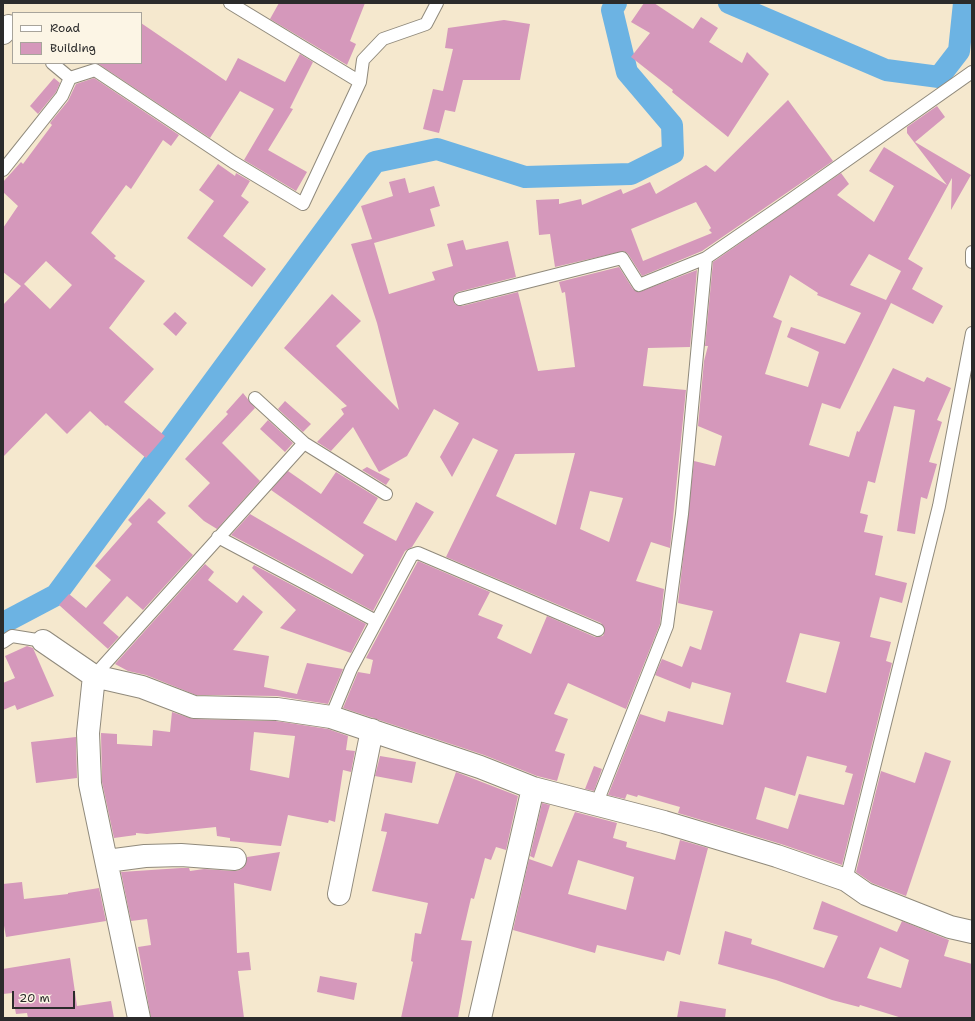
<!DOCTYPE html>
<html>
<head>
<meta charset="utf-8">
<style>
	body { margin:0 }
	#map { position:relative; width:975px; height:1021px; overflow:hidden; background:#f5e8ce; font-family:"Shantell Sans",sans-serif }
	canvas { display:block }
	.frame { position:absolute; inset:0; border:4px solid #2b2b2b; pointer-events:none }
	.legend { position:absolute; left:12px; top:12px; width:130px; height:52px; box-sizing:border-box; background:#fcf5e5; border:1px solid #a8a49b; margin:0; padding:5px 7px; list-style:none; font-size:12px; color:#2b2b2b }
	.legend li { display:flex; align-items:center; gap:8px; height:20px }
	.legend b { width:20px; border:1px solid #a8a49b }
	.scale { position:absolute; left:12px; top:991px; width:63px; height:18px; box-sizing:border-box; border:2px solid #2b2b2b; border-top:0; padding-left:5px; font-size:12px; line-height:14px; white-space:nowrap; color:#2b2b2b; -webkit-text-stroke:3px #fcf5e5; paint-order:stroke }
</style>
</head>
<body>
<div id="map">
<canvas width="975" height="1021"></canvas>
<div class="frame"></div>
<ul class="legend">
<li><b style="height:5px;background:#fff"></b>Road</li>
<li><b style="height:11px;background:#d598bb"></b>Building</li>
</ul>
<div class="scale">20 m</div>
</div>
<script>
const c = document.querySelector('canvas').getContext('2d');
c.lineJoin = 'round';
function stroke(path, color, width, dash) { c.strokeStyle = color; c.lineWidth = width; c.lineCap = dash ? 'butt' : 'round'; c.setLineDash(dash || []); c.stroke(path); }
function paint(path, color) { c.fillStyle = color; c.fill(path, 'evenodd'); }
stroke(new Path2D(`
	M729 3 886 70 939 77 959 51 964 3
	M3 623 56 595 375 162 437 149 525 177 631 174 673 153 672 125 627 72 612 10 616 3`), '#6cb3e3', 22);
paint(new Path2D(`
	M279 3H365L350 41 356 44 347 65 270 19Z
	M644 3H654L693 29 701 17 718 28 709 42 742 63 747 52 769 74 728 137 672 92 673 90 631 57 650 33 631 22Z
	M504 20 530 24 520 80H463L455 112 445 110 439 133 423 129 433 89 443 91 453 49 445 48 448 28Z
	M141 23 226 81 238 58 285 82 300 54 313 62 290 108 293 109 268 150 307 172 296 191 244 160 274 109 240 91 210 138 97 63H141Z
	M54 78 60 83 56 92 38 114 30 106Z
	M94 78 179 135 171 146 163 140 131 189 126 185 91 233 116 256 114 258 145 281 109 328 154 369 124 402 165 436 146 458 107 425 106 426 90 411 67 434 46 413 3 457V305L21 286 3 272V228L18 206 3 192V182L21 162 23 164 52 125 50 123 68 101 76 84ZM46 261 72 285 50 309 24 284Z
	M788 100 833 161 702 251 642 276 628 254 624 251 555 267 550 234 539 235 536 200 559 199V204L581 199 582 205 621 189 623 194 650 182 656 194 706 165 715 172ZM696 202 711 228 709 230 712 233 643 261 631 229Z
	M937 106 945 117 915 142 971 175 951 210 952 178 908 259 923 268 912 289 943 306 933 324 891 303 840 409 822 403 809 445 849 457 857 431 859 432 893 368 924 382 927 377 951 388 937 420 942 422 929 462 937 464 927 499 921 497 915 534 897 531 915 410 894 406 875 483 868 481 860 513 868 515 864 532 883 536 875 575 907 583 902 603 880 597 870 637 891 642 886 661 892 663 842 865 781 844 678 813 680 807 638 795 637 797 627 794 625 799 608 795 640 714 665 722 668 711 723 725 731 693 692 682 690 689 655 675 662 659 682 667 690 646 701 650 713 611 678 603 694 461 715 466 722 436 698 426 704 361 708 346H705L713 262 841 173 849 184 837 195 874 222 894 186 869 171 884 147 947 185 907 133V127ZM869 254 901 271 886 300 850 285ZM790 275 818 293 817 295 861 313 845 344 791 327 787 337 819 352 808 387 765 374 782 321 773 317ZM800 633 840 642 826 693 786 682ZM807 756 847 766 845 772 853 774 844 805 799 794 788 829 756 819 765 787 795 796Z
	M218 164 235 176 236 173 250 181 241 196 249 202 223 236 266 269 252 287 187 238 214 201 199 190Z
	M405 178 409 193 434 186 440 206 430 209 435 226 374 243 389 294 435 280 432 272 453 266 447 244 463 240 466 250 508 241 516 277 458 292 455 294 453 300 455 304 462 306 518 292 538 371 575 367 565 292 562 293 559 282 619 267 633 289 639 292 697 270 690 347 648 348 643 386 686 390 670 548 651 542 636 581 664 589 660 624 626 709 568 683 554 714 568 719 555 751 565 754 557 781 537 776 484 755 343 708 358 672 370 674 373 660 366 658 418 561 490 592 478 615 503 625 497 638 531 654 547 616 595 637 603 636 605 630 601 623 446 557 498 450 473 438 452 477 440 457 459 423 434 409 407 456 379 472 353 427 331 451 317 442 344 414 341 409 347 406 284 348 332 294 361 321 336 346 399 410 377 323 351 244 372 239 361 206 393 196 389 182ZM575 453 556 525 496 496 515 454ZM590 491 623 498 609 542 580 529Z
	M175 312 187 323 176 336 163 324Z
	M243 393 255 408 222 443 260 481 217 529 204 521 188 506 210 483 185 459 228 414 226 412Z
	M285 401 311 424 303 432 278 409Z
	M268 420 293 443 285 452 260 429Z
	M367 467 390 479 386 485 362 470Z
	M288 471 321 494 336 472 378 498 363 523 396 541 416 502 434 512 412 547 405 551 373 611 231 535 250 514 352 574 364 555 271 490Z
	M149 498 166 513 157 522 193 555 143 610 127 596 103 623 119 637 108 649 59 605 69 594 86 608 111 580 95 566 132 524 128 520Z
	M205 564 214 572 208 580 237 603 243 595 263 612 233 650 269 656 264 687 297 694 307 663 343 669 328 704 277 696 196 695 146 675 128 671 115 664Z
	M254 565 366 624 351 653 280 628 296 610 252 568Z
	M27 646 33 648 54 696 17 710 15 705 3 710V683L15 678 5 656Z
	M172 712 193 719 276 721 328 729 348 736 346 750 355 751 351 772 343 770 335 822 329 820 328 823 288 815 281 846 230 841V838L217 836 216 827 147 834 136 833V835L114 838 102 782 101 733 117 734V744L152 746 153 730 170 732ZM254 732 295 736 289 778 250 770Z
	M76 737 77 778 36 783 31 742Z
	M925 752 951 761 906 896 872 883 856 872 881 771 915 783Z
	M380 756 416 762 412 783 375 776Z
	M594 766 602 769 594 791 585 789Z
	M456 772 518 796 506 850 496 847 491 860 485 858 474 899 471 898 461 940 472 941 458 1018H401L413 962 411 961 415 933 421 934 428 903 372 891 387 832 381 831 385 813 438 824Z
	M542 803 550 805 534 858 530 856Z
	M575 812 617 823 613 838 627 842 626 847 675 860 680 840 708 848 680 955 667 951 664 961 597 945 595 953 513 930 529 859 552 867ZM578 860 634 877 626 910 568 894Z
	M280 852 271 891 234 883 237 953 249 952 251 970 238 971 244 1018H151L138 947 151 945 147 919 131 921 121 872 181 868H189L190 871 204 869 234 871 240 870 245 866 247 857Z
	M22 882 24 899 68 894V893L99 888 106 921 6 937 3 920V884Z
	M822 901 897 932 902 921 949 940 944 956 972 964V1018H902L860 1005 859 1007 832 1000 776 980 718 964 725 931 752 939 751 944 824 968 838 936 813 929ZM880 947 909 960 901 988 867 978Z
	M70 958 77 1006 111 1001 114 1018H28L27 1013 16 1014 12 993 3 994V969Z
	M320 976 357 983 354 1000 317 992Z
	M680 1001 726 1009 725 1018H677Z`), '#d598bb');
const service = new Path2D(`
	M230 3 360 82
	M52 63 70 78 95 70 233 162 303 204 360 82 363 60 383 39 426 24 437 3
	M3 170 62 96 70 78
	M972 252V262
	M460 299 622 258 639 285 706 258 789 201 972 72
	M255 398 304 443 386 494
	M218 537 376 621
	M3 642 12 636 43 641
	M94 676 304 443
	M331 717 351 669 412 555 418 553 598 630
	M596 805 667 626 682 514 706 258
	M846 880 939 506 972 333`);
const minor = new Path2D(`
	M3 33 9 26
	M43 641 94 676 142 687 194 707 277 709 331 717 480 767 533 788 664 822 777 856 846 880 866 894 950 927 972 932
	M94 676 88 733 90 784 139 1018
	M107 861 145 856 181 855 235 859
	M339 894 372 730
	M480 1018 533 788`);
stroke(service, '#908a7c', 14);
stroke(minor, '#908a7c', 24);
stroke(service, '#fff', 12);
stroke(minor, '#fff', 22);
</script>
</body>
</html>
